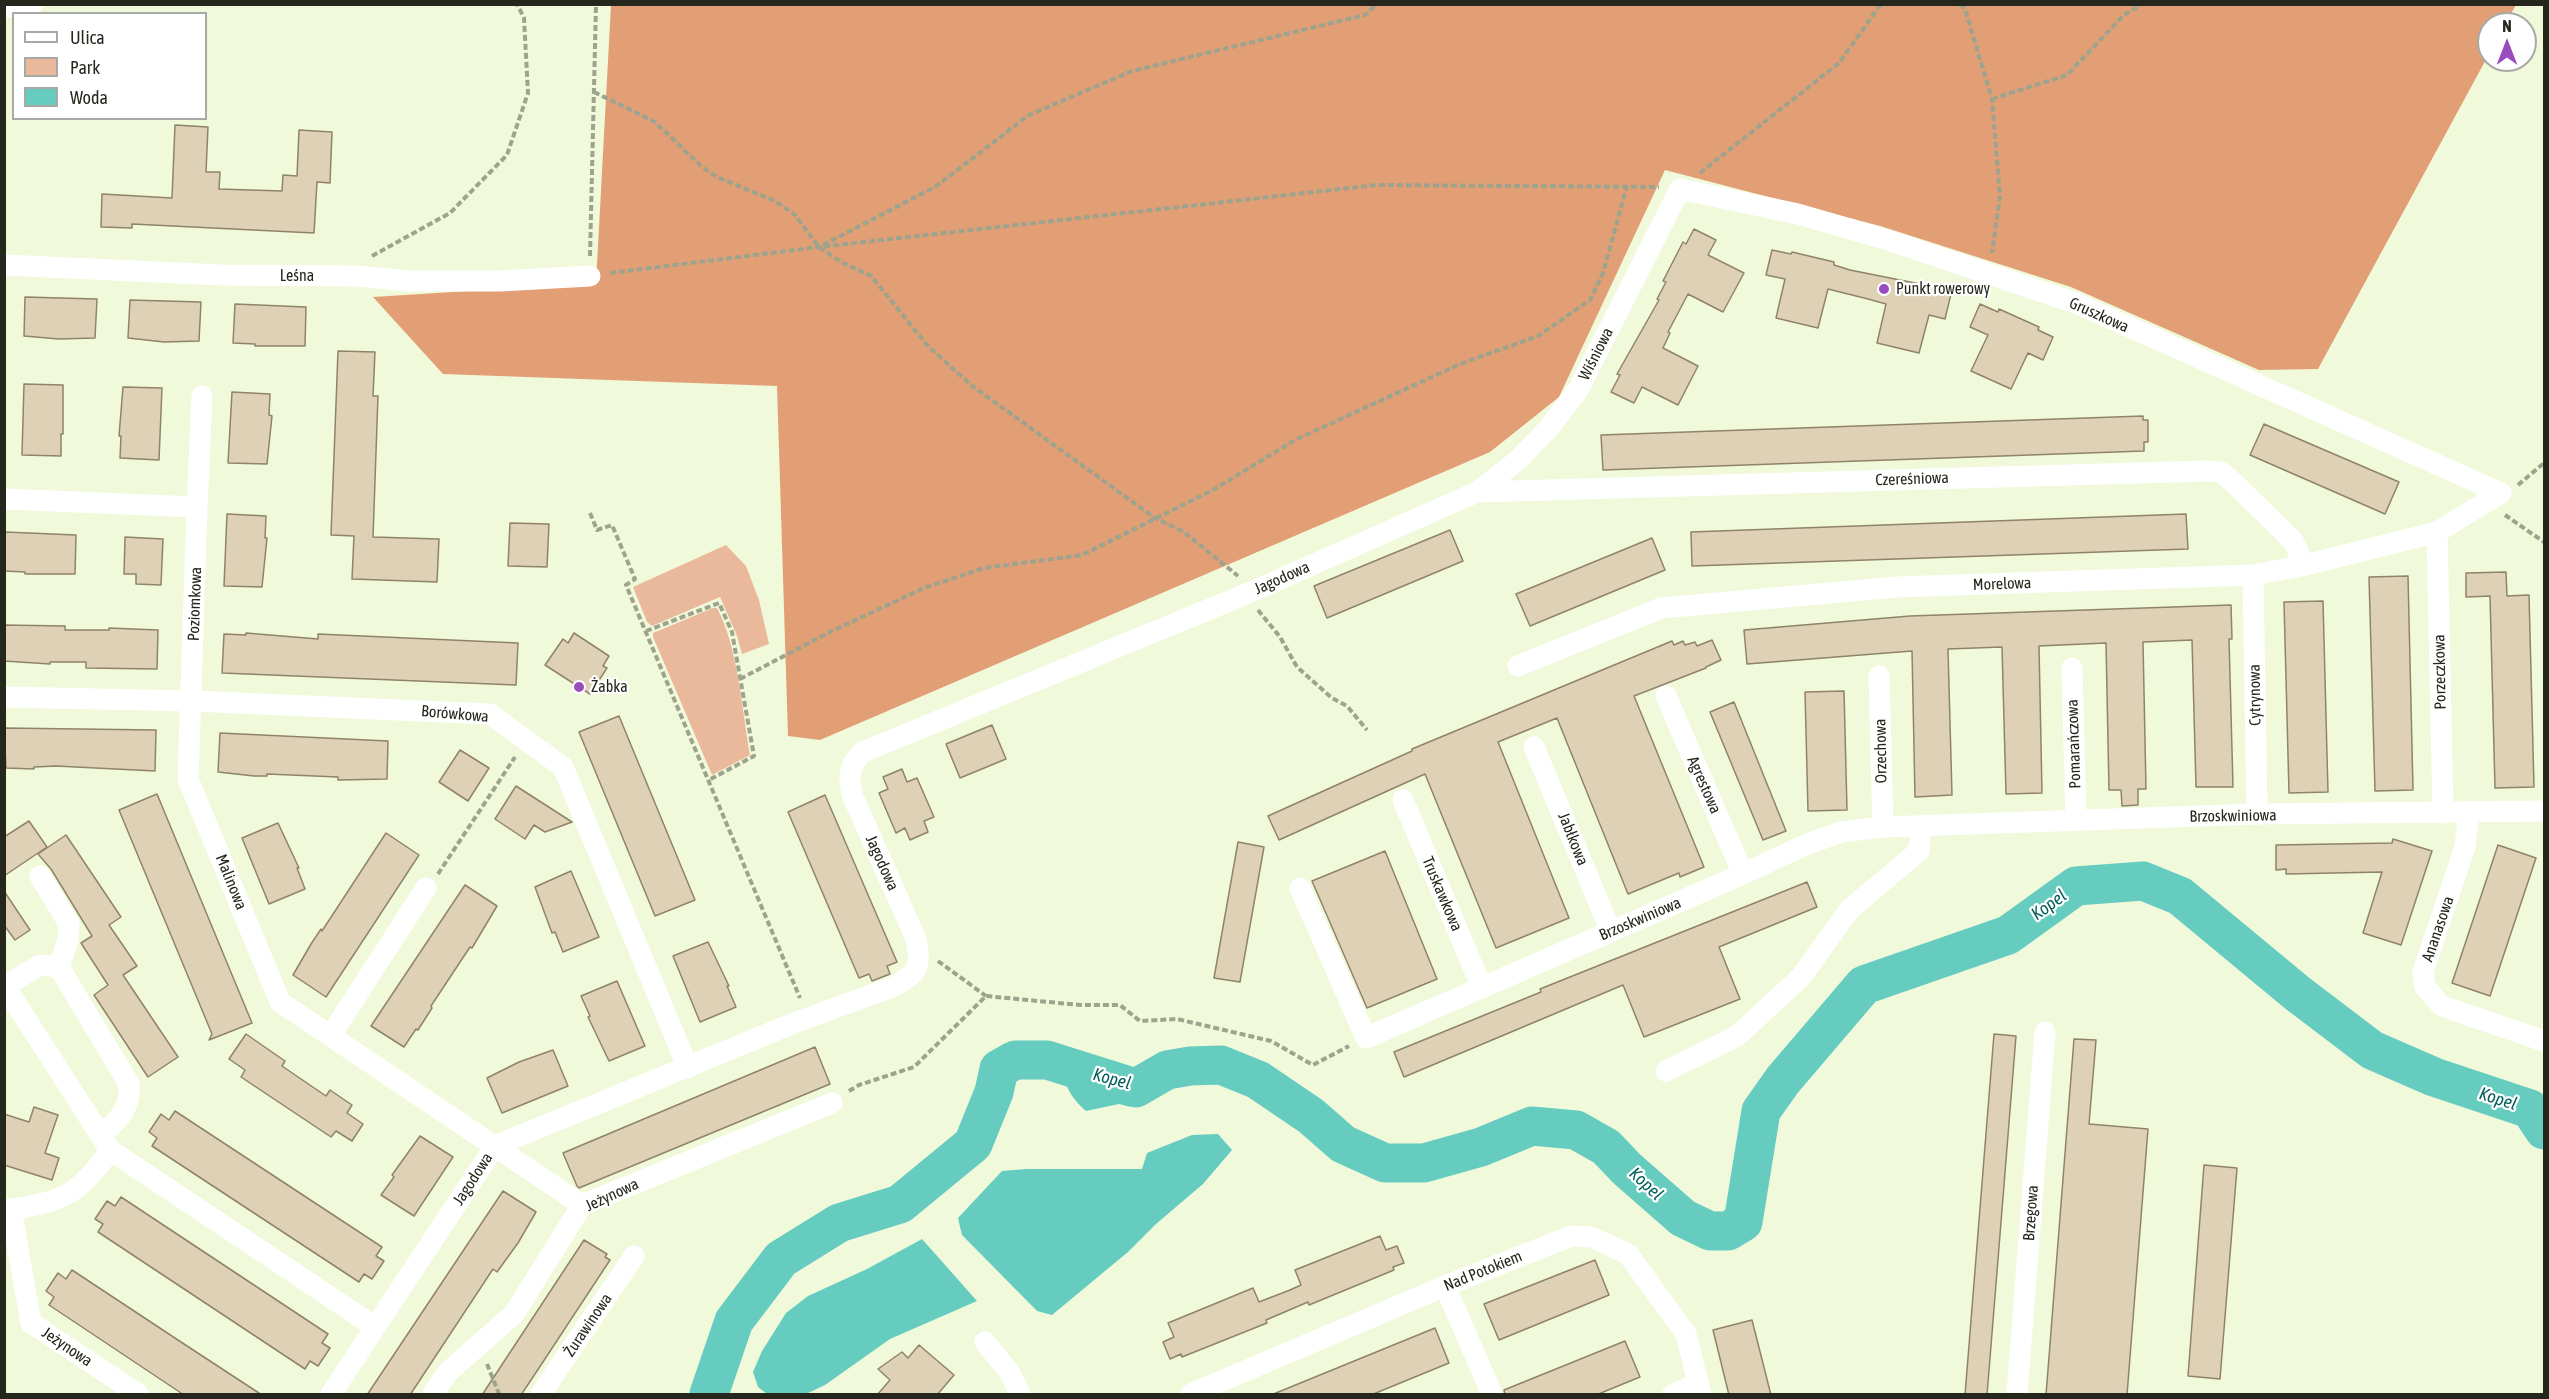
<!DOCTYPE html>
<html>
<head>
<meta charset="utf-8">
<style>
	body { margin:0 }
	#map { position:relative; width:2549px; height:1399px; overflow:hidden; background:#f1f9db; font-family:"Asap Condensed",sans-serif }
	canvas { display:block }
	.frame { position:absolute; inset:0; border:6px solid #25271c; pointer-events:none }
	.legend { position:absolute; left:12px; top:12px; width:195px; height:108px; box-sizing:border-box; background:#fff; border:2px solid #a8a9a4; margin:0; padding:8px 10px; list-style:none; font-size:18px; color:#25271c }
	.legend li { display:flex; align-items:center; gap:12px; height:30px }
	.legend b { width:30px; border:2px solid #a8a9a4 }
	.north { position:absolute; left:2477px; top:12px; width:60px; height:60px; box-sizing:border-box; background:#fff; border:2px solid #a8a9a4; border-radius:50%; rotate:0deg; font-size:16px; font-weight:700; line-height:24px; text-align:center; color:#25271c }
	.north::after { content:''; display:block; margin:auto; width:21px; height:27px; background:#994cbd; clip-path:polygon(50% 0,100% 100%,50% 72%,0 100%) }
</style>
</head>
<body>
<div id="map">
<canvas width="2549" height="1399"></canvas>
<div class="frame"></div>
<ul class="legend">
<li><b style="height:8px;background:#fff"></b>Ulica</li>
<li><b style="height:16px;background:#eab99c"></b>Park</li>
<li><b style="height:16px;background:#66ccc0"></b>Woda</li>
</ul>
<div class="north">N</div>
</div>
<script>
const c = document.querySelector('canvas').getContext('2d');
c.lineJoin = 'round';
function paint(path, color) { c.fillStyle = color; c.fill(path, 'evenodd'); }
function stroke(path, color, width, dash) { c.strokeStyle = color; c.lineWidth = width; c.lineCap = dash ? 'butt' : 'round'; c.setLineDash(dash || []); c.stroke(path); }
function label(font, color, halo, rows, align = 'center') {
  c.font = font + ' "Asap Condensed",sans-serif'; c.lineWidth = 4.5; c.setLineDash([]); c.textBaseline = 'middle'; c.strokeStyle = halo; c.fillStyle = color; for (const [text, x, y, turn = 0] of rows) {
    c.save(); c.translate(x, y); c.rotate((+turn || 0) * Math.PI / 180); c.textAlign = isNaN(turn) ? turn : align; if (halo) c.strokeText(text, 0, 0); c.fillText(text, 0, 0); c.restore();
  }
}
paint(new Path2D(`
	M726 545 746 566 759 600 769 644 742 654 737 636 720 597 652 626 647 622 633 587Z
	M713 608H717C738 647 742 710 750 755L712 775 653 637V633Z`), '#eab99c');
paint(new Path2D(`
	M611 5H2516L2505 24H2489V54L2318 369 2259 370 2071 287 1880 226 1665 170 1559 397 1490 452 820 740 788 736 777 386 443 374 373 297 596 283Z`), '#e29f75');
paint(new Path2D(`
	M1073 1054C1098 1054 1120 1063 1142 1075L1136 1088 1131 1107 1119 1104 1086 1111C1070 1097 1064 1084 1061 1064Z
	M1218 1134 1232 1150 1203 1184 1156 1224 1128 1252 1052 1315 1037 1311 962 1235 958 1218 1002 1171 1026 1169H1142L1147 1153 1192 1135Z
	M922 1239 977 1301 890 1339 825 1385 806 1394H767L758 1387 753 1372 762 1351 786 1313 808 1296 867 1269Z`), '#66ccc0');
stroke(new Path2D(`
	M709 1394 734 1321 781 1259 839 1223 900 1204 973 1144 994 1092 999 1069 1015 1060H1047L1136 1088 1167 1070 1190 1066 1221 1065 1258 1080 1311 1116 1343 1144 1385 1163H1424L1481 1147 1532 1126 1576 1130 1606 1147 1627 1169 1683 1218 1710 1231H1728L1743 1222 1761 1111 1783 1080 1864 985 2008 935 2076 886 2143 881 2180 896 2297 993 2372 1050 2434 1077 2530 1109 2544 1130`), '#66ccc0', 39);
const building = new Path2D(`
	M175 125 208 127 206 172H220L219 189 282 191 283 175 297 176 299 130 332 132 330 183 317 182 314 233 132 224V228L101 227 102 194 172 198Z
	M1694 229 1716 240 1708 255 1744 273 1723 312 1688 294 1668 332 1670 333 1663 348 1698 366 1678 405 1642 387 1634 403 1611 392 1620 375 1617 374 1659 300 1657 299 1666 282 1663 281 1683 242 1686 244Z
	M1772 250 1791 254 1792 252 1834 262V265L1850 270 1935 287 1934 290 1951 294 1945 319 1929 315 1919 353 1877 343 1886 304 1868 299 1828 289 1818 328 1776 318 1785 279 1766 275Z
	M25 297 97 299 95 338 59 339 24 336Z
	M130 300 201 302 199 341 164 342 128 338Z
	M235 304 306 307 305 346H255V344L233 343Z
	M1980 304 1998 312 1999 309 2039 327 2038 330 2053 337 2043 360 2028 353 2011 389 1971 371 1988 335 1970 327Z
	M338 351 375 352 373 396H378L373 537 439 539 437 582 352 579 354 536 331 535Z
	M24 384 63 385V434H61V456L22 455Z
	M123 387 162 388 159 460 120 458 121 436H119Z
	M232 392 270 394 269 415 272 416 267 464 228 463Z
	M2143 416V420H2148V442H2144V451L1603 470 1601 435Z
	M2264 424 2399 482 2385 514 2250 455Z
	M227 514 266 516 265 538H267L262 587 224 586Z
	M2186 514 2188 549 1692 566 1691 532Z
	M510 523 549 524 547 567 508 566Z
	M1450 530 1463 561 1327 618 1314 586Z
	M5 532 76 535 75 574H25V572L4 571Z
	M125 537 163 539 161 585 136 584V574H124Z
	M1652 538 1665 570 1530 626 1516 594Z
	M2506 572 2507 596 2529 595 2534 787 2495 788 2490 596 2466 597V573Z
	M2408 576 2413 790 2375 791 2369 577Z
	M2323 601 2328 792 2289 793 2284 602Z
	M2231 605 2232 639H2229L2233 787H2196L2192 640 2143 642 2146 789H2138V805L2122 806 2121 790H2109L2106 643 2039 646 2042 793 2006 794 2002 647 1948 649 1952 795 1915 797 1912 651 1747 664 1744 630 1910 616Z
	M4 625 65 626V630H109V628L158 630 157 669 86 668V662H50V664L4 661Z
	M246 633 318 639V634L518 643 516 685 222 673 224 634 246 635Z
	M574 633 609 656 603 666 607 668 590 694 545 665 563 639 568 643Z
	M1712 640 1721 660 1706 667V668L1634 696 1704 867 1680 877 1679 873 1628 894 1557 718 1498 742 1569 918 1496 948 1425 774 1279 840 1268 816 1412 751V749L1672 641 1674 645 1683 641 1685 645 1695 642 1697 646Z
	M1844 691 1847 810 1808 811 1805 692Z
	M1734 702 1786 831 1763 840 1710 712Z
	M619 716 695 900 655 916 579 732Z
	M992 725 1006 759 960 778 946 744Z
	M4 728 156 730 155 771 56 766 34 767V769L6 768Z
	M220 733 388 741 387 779 338 780V777L267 774V776H254L218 772Z
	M460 750 489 768 468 801 439 782Z
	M902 769 907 782 917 778 934 817 924 821 928 832 910 840 905 828 896 833 879 793 888 789 883 777Z
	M516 786 572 822 545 832 534 825 525 839 495 819Z
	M157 794 252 1023 209 1040 212 1034 119 810Z
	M825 795 897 962 887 966 890 974 872 981 869 974 859 978 788 812Z
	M29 821 47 847 4 876V837Z
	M278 823 299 868H297L305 889 269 904 242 838Z
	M386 833 419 855 326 997 293 975 311 944 321 929 322 931Z
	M66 835 121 917 109 925 137 966 123 975 178 1057 148 1077 94 995 108 985 81 943 92 936 51 869 38 854Z
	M2393 839 2432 851 2401 945 2363 933 2382 872 2286 874V869L2276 870V845L2392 843Z
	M1238 842 1264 847 1240 982 1214 978Z
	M2498 845 2536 858 2490 996 2452 983Z
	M1385 851 1437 979 1367 1008 1312 881Z
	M571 871 599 937 563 952 555 932 552 933 535 887Z
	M1807 882 1817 907 1719 947 1740 999 1644 1037 1623 985 1404 1077 1394 1052 1541 992 1540 989Z
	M465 885 497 906 472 948 470 947 431 1006 432 1008 418 1030 416 1029 404 1047 371 1026Z
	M4 891 30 930 15 940 4 925Z
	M708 942 729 986H727L736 1007 700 1022 673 956Z
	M617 981 645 1046 609 1061 588 1017 590 1016 581 996Z
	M246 1034 285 1061 282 1066 326 1096 330 1090 352 1105 347 1113 363 1124 352 1141 336 1131 331 1137 241 1077 245 1070 229 1059Z
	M1994 1034 2016 1036 1999 1247 1987 1395H1965Z
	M2074 1039 2096 1040 2089 1124 2148 1129 2127 1395H2046Z
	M815 1047 830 1084 579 1188 577 1186 563 1153Z
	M553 1050 568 1086 502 1113 487 1078 519 1062Z
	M34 1107 58 1115 45 1153 59 1158 52 1180 4 1165V1114L29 1122Z
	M175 1111 382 1247 376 1256 384 1261 372 1279 364 1274 359 1282 152 1146 157 1138 149 1132 161 1114 169 1120Z
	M420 1136 453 1157 414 1216 381 1195 394 1177 392 1175Z
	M2204 1165 2237 1168 2220 1379 2188 1376Z
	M503 1191 536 1212 518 1243 497 1272 493 1269 410 1395H367Z
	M121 1197 328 1334 322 1343 330 1348 318 1366 310 1361 305 1369 98 1232 103 1224 95 1219 107 1201 115 1206Z
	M1380 1236 1386 1250 1397 1246 1404 1263 1393 1267 1394 1270 1309 1305 1308 1302 1266 1320 1267 1323 1182 1357 1181 1354 1170 1359 1163 1342 1174 1337 1168 1323 1253 1288 1259 1302 1290 1290 1301 1285 1295 1270Z
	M584 1240 607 1254 605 1257 610 1260 539 1368 521 1395H482Z
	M1595 1260 1609 1295 1499 1340 1484 1304Z
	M72 1270 184 1344 262 1395H184L49 1305 54 1297 46 1291 58 1273 66 1279Z
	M1752 1320 1771 1395H1729L1713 1330Z
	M1435 1328 1449 1363 1371 1395H1271Z
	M1625 1341 1640 1377 1596 1395H1505L1504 1390Z
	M919 1345 954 1375 937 1395H877L890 1380 878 1369 902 1352 908 1358Z`);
paint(building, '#ded1b5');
stroke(building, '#8f836a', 1.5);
stroke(new Path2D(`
	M1960 4 1965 9 1992 99 2000 196 1992 253
	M594 92 655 122 702 167 717 177 775 201 795 215 819 247 841 262 871 276 928 346 971 385 1155 518 1184 532 1238 576
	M1992 99 2067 75 2124 15 2142 4
	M1700 173 1839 63 1881 4
	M823 245 935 187 1029 115 1132 71 1365 15 1377 4
	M372 256 450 213 507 155 528 93 524 18 517 4
	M590 256 596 4
	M610 273 819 247 1377 185 1659 187
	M2518 485 2544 463
	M590 513 597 530 612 525 635 579 626 585 800 998
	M2505 515 2544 542
	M1258 610 1280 637 1297 667 1332 698 1347 706 1367 730
	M646 631 719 603 732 632 754 756 709 780
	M740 679 830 632 924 588 984 568 1082 555 1213 490 1295 440 1460 364 1538 336 1590 300 1603 273 1627 186
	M438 874 515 757
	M938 961 986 996
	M849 1091 859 1085 914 1067 986 996 1080 1005H1120L1140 1021 1177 1019 1271 1041 1313 1065 1349 1046
	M487 1364 499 1394`), '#9da38c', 4, [6, 3]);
stroke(new Path2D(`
	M4 7 33 4
	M4 265 222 275 356 276 410 281H500L590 276
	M1477 492 2207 471 2221 472 2233 482 2293 541 2298 550 2301 566
	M4 499 197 507 202 396
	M197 507 188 779 280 1002 582 1205
	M2437 532 2443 813
	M2253 575 2257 814
	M1518 666 1661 608 1897 587 2253 575 2301 566 2437 532 2501 493
	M2072 668 2076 820
	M1879 676 1883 827
	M1666 696 1743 874
	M4 697 192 701 490 714 563 767 688 1068
	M1534 747 1611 932
	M1403 800 1482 988
	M2469 812 2465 847 2423 972 2425 987 2442 1006 2544 1041
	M40 876 69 924 68 940 59 967
	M1300 888 1366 1038 1743 874 1805 845 1841 832 1883 827 2257 814 2544 811
	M4 985 110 1150 375 1327
	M5 986 40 965 59 967 129 1084C131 1108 119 1120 102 1134
	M331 1035 426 888
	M1666 1071 1737 1036 1801 977 1850 909 1919 851 1921 825
	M11 1209 31 1323 138 1394
	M4 1210C58 1203 79 1197 110 1150
	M1445 1286 1492 1394
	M985 1342 1010 1373 1020 1394
	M331 1394 495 1146 794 1023 895 986C918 973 922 966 916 939L853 797C848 779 848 765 863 752L1251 592 1477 492 1517 461 1548 429 1578 390 1680 189 1798 214 1888 240 2076 303 2501 493
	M433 1394 448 1372 514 1314 582 1205 832 1103
	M541 1394 634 1256
	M1191 1394 1445 1286 1571 1236 1591 1237 1628 1254 1686 1334 1701 1394
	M1673 1394 1698 1384
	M2017 1394 2045 1032`), '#fff', 21);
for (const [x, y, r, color] of [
	[1884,289,6,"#994cbd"],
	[579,687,6,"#994cbd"]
]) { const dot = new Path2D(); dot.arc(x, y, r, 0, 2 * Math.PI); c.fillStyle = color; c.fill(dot); stroke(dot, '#fff', 2); }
label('16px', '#25271c', '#fff', [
	["Leśna",297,276],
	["Gruszkowa",2099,315,24],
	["Wiśniowa",1596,354,-63],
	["Czereśniowa",1912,479,-2],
	["Jagodowa",1282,578,-24],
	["Morelowa",2002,584,-2],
	["Poziomkowa",195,604,-88],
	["Porzeczkowa",2440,672,-91],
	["Cytrynowa",2255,695,-91],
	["Borówkowa",455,714,5],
	["Pomarańczowa",2074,744,-92],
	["Orzechowa",1881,751,-91],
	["Agrestowa",1704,785,66],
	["Brzoskwiniowa",2233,816,-1],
	["Jabłkowa",1573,839,68],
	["Jagodowa",882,863,66],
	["Malinowa",231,882,68],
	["Truskawkowa",1442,894,67],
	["Brzoskwiniowa",1640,919,-23],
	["Ananasowa",2438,929,-71],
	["Jagodowa",473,1179,-57],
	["Jeżynowa",612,1195,-25],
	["Brzegowa",2031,1213,-86],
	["Nad Potokiem",1483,1271,-22],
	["Żurawinowa",588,1325,-56],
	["Jeżynowa",67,1347,34]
]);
label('16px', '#25271c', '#fff', [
	["Punkt rowerowy",1896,289],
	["Żabka",591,687]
], 'left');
label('italic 18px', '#015f58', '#fff', [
	["Kopel",2049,905,-36],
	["Kopel",1112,1079,15],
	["Kopel",2498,1099,18],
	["Kopel",1646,1184,43]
]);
</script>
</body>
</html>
